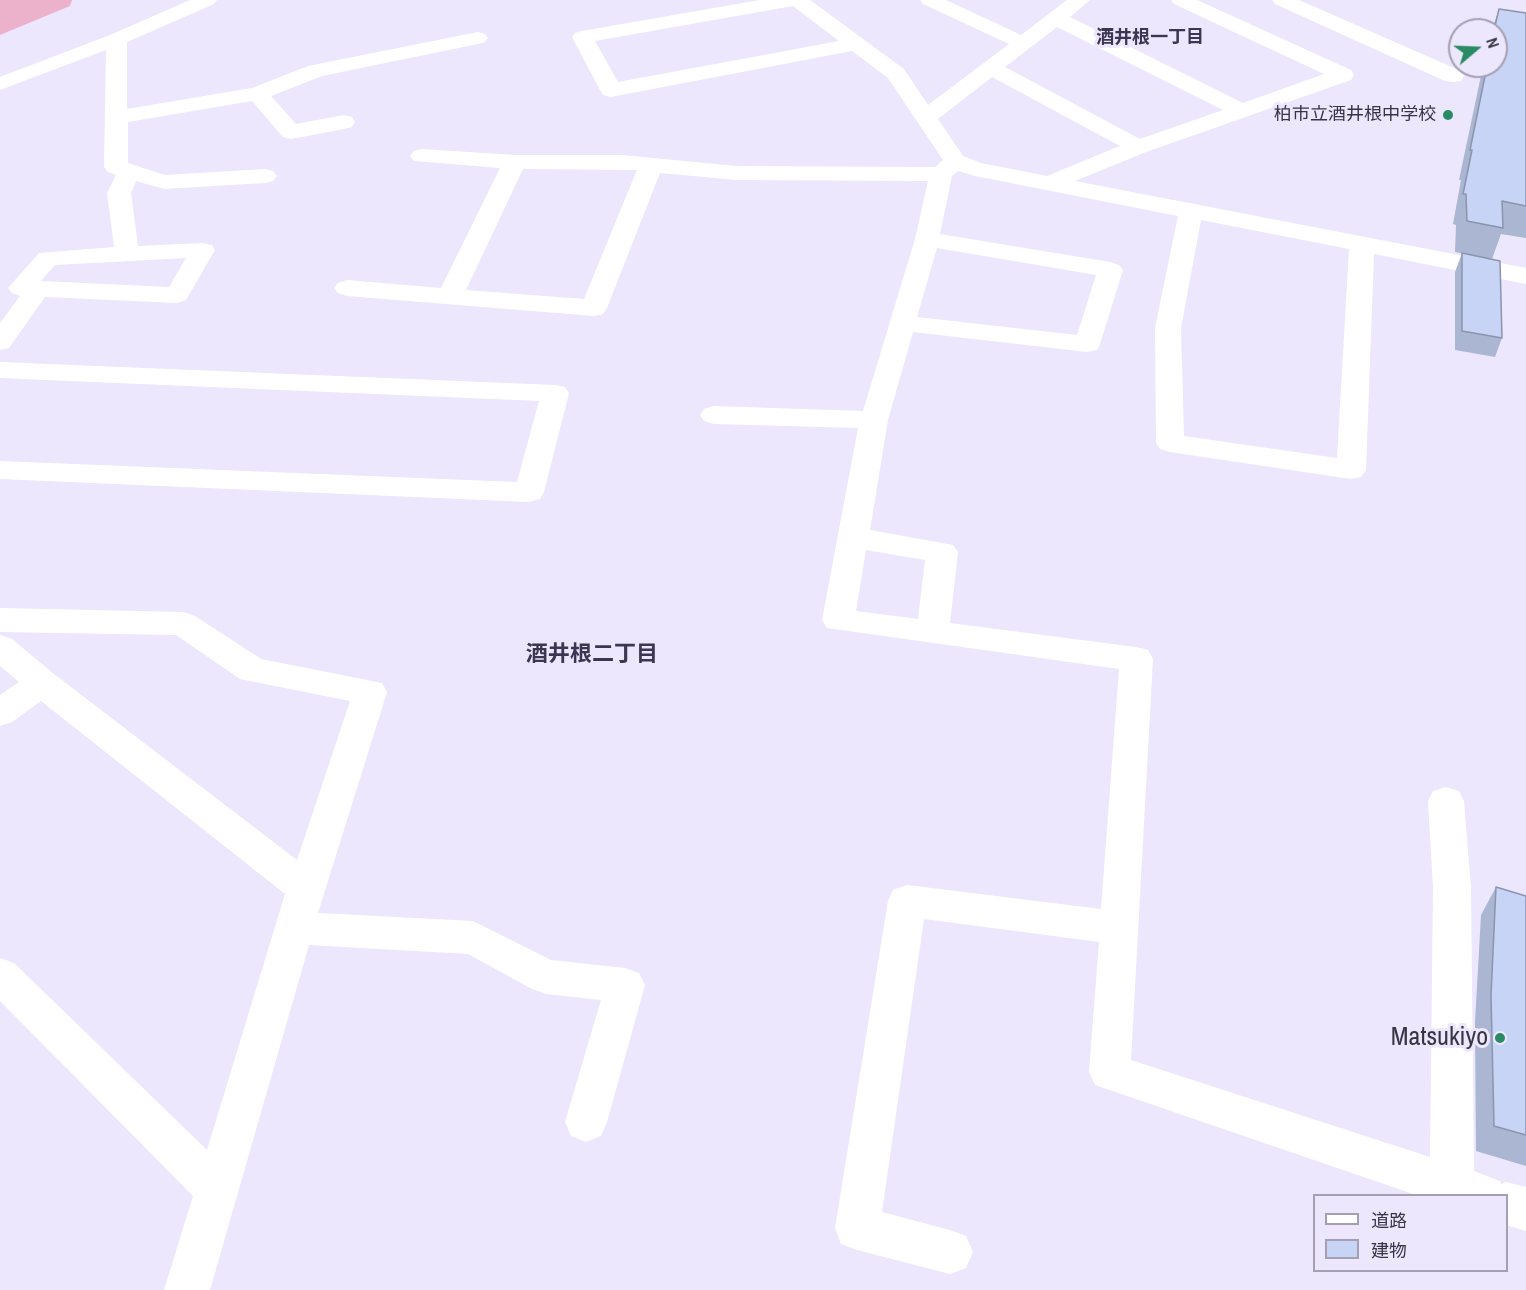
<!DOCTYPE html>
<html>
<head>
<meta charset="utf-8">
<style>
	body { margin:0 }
	#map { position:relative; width:1526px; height:1290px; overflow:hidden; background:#ece7fd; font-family:"Archivo Narrow","Noto Sans JP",sans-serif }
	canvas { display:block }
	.legend { position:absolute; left:1313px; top:1194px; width:195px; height:78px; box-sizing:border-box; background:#ece7fd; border:2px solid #a4a0b2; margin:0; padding:8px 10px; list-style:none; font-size:18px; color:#383542 }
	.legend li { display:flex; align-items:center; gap:12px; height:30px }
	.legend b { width:30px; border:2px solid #a4a0b2 }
	.north { position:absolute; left:1448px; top:18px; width:60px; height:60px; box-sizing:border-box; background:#ece7fd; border:2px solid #a4a0b2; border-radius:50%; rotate:71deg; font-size:16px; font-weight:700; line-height:24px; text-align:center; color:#383542 }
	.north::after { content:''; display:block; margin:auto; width:21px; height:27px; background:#2a8a63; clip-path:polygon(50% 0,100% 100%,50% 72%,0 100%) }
</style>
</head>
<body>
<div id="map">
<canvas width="1526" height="1290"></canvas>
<ul class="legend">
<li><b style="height:8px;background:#fff"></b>道路</li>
<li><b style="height:16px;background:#c7d4f5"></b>建物</li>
</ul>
<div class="north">N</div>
</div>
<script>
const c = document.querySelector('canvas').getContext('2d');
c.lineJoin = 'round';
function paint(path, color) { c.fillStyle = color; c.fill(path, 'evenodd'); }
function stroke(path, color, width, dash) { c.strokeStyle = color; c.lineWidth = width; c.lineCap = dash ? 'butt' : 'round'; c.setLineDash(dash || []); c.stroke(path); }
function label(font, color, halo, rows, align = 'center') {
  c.font = font + ' "Archivo Narrow","Noto Sans JP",sans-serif'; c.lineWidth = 6; c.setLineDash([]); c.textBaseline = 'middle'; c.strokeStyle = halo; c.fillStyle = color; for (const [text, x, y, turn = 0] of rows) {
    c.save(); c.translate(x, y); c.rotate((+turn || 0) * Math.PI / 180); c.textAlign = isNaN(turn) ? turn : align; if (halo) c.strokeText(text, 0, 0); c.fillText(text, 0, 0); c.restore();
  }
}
paint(new Path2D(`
	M0 0H72L70 6 0 35Z`), '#ecb2cc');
paint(new Path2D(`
	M190 0H217L214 4 127 42V109L252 88 308 66 478 32 485 34 488 38 485 42 478 44 322 76 271 96 296 124 344 115 352 117 355 122 352 127 344 129 291 139 283 137 252 101 128 122V163L165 175 265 169 273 171 277 176 273 181 265 183 164 189 136 181 131 193 138 246 203 243 212 245 215 250 186 300 177 303 45 297 9 348 0 350V323L20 296 12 293 8 288 39 253 114 247 107 193 116 175 108 172 104 167 106 50 0 90V77L110 35ZM186 258 169 287 41 281 55 265Z
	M760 0H810L904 69 928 105 1009 44 923 4 920 0H946L1021 35 1067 0H1090L1070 17 1243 103 1324 74 1174 4 1171 0H1197L1351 70 1354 75 1351 80 1146 152 1075 181 1526 268V284L1374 254 1366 470 1361 477 1351 479 1170 452 1160 449 1156 443 1155 328 1178 216 975 176 958 171 952 176 940 234 1110 262 1119 265 1123 270 1100 344 1097 350 1087 352 913 332 888 420 870 530 953 545 958 552 950 623 1136 647 1148 650 1153 659 1131 1060 1430 1157 1433 888 1428 801 1433 791 1446 787 1459 791 1464 801 1471 888 1474 1171 1500 1181 1501 1184 1506 1182 1526 1187V1231L1506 1225V1196H1419L1095 1085 1089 1072 1099 942 924 919 882 1212 950 1230 966 1236 973 1252 966 1268 950 1274 857 1250 841 1244 835 1228 888 901 893 890 907 885 1101 909 1119 669 827 628 822 620 858 428 714 424 704 421 700 415 704 409 714 406 863 411 915 239 928 181 736 180 660 173 607 308 603 314 594 316 347 296 338 293 334 288 338 283 347 280 441 288 500 168 414 161 410 156 414 151 422 149 515 155H622L736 166 935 167 943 160 888 78 852 51 611 97 603 95 600 90 572 37 575 33 582 31ZM793 6 839 41 618 82 595 41ZM1057 27 1223 110 1140 139 1005 67ZM992 77 1120 146 1047 176 981 163 963 156 938 119ZM523 169 637 170 584 299 466 290ZM1201 220 1349 249 1337 458 1184 436 1181 328ZM937 248 1096 275 1077 335 917 317ZM866 550 925 560 918 619 856 611Z
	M1272 0H1299L1461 71 1464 76 1461 81 1453 82 1445 81 1275 4Z
	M0 362 555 385 565 387 569 393 544 492 540 499 529 502 0 479V461L517 482 539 401 0 378Z
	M0 608 183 612 195 616 261 659 382 683 387 692 318 913 473 921 551 960 625 968 639 973 645 985 607 1122 601 1136 586 1142 571 1136 565 1122 601 1000 546 994 532 989 468 954 309 945 210 1290H164L193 1196 0 1001V958L14 963 207 1150 285 894 41 701 12 722 0 726V695L19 682 0 666V635L12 639 54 674 297 860 350 701 240 679 176 635 0 632Z`), '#fff');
paint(new Path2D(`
	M1499 9 1526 13V238L1501 234 1492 259 1455 252 1456 225 1453 224 1461 180H1459L1483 66H1496V30H1492Z
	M1462 253 1502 338 1495 357 1455 350V272Z
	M1496 887 1526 896V1166L1476 1151 1475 1022 1481 915Z`), '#abb6d3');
const building = new Path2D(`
	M1499 9 1526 13V206L1502 201 1503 228 1467 221 1466 194H1463L1472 150H1470L1487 66H1496V30H1494Z
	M1462 253 1500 261 1502 338 1462 331Z
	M1496 887 1526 896V1135L1494 1126 1491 995Z`);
paint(building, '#c7d4f5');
stroke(building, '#8b94ac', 1.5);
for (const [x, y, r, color] of [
	[1448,115,6,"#2a8a63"],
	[1500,1038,6,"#2a8a63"]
]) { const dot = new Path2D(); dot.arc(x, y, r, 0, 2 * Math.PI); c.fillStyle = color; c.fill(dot); stroke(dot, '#ece7fd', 2); }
label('bold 18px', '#3d3551', '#ece7fd', [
	["酒井根一丁目",1150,38]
]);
label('18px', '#383542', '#ece7fd', [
	["柏市立酒井根中学校",1436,115]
], 'right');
label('bold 22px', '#3d3551', '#ece7fd', [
	["酒井根二丁目",592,655]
]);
label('26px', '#383542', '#ece7fd', [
	["Matsukiyo",1488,1038]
], 'right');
</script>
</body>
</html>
